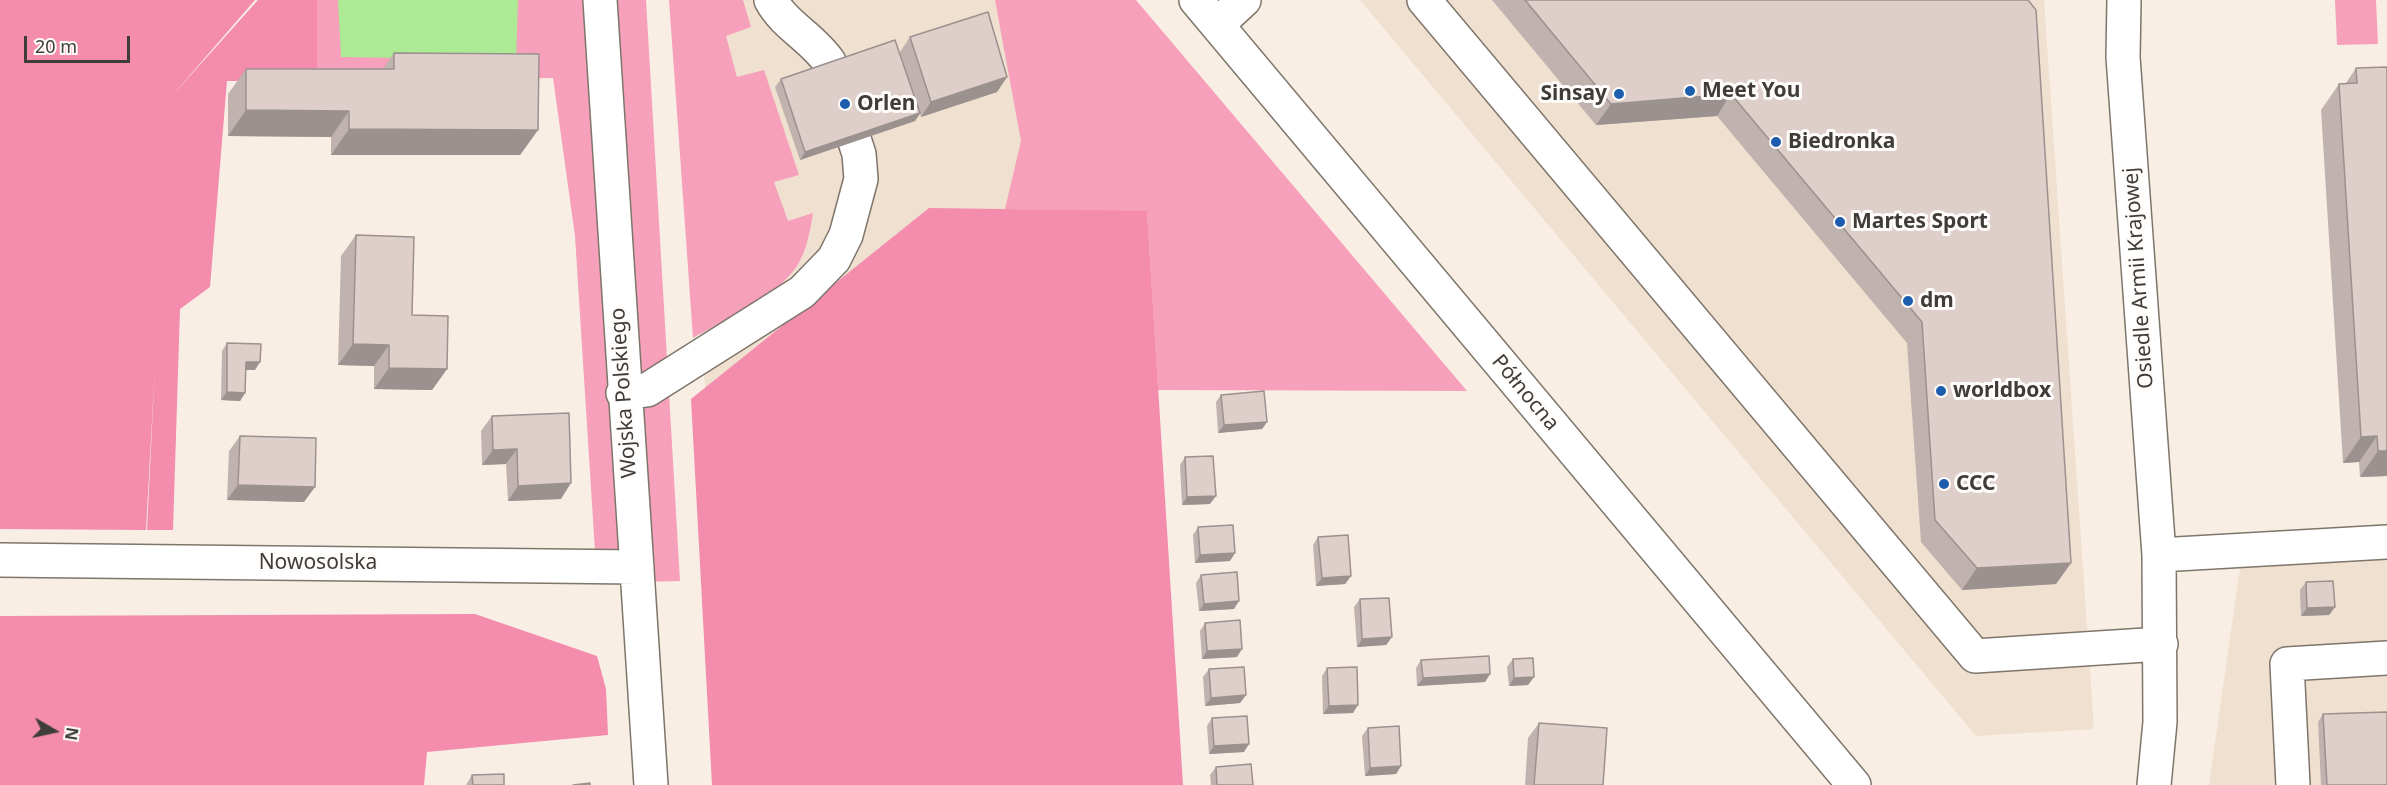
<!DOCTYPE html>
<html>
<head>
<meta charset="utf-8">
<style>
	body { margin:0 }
	#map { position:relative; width:2387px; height:785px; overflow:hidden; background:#f8eee3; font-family:"Noto Sans",sans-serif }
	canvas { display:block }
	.north { position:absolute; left:24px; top:701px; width:60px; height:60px; -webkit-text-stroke:4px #fffdfb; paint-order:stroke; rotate:99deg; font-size:16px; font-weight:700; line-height:24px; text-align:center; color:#403c38 }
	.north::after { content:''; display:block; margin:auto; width:21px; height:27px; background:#403c38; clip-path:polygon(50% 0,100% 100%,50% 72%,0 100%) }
	.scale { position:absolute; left:24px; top:36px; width:106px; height:27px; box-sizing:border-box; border:3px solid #403c38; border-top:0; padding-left:8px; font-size:18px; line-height:21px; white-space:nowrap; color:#403c38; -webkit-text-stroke:4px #fffdfb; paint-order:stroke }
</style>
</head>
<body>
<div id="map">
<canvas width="2387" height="785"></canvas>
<div class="north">N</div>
<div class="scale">20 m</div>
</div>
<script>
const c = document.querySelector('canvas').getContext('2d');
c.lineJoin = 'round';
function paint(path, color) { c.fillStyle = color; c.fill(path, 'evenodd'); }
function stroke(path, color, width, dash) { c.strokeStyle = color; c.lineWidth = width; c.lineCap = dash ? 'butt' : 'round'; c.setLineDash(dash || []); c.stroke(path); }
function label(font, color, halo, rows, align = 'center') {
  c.font = font + ' "Noto Sans",sans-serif'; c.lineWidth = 6; c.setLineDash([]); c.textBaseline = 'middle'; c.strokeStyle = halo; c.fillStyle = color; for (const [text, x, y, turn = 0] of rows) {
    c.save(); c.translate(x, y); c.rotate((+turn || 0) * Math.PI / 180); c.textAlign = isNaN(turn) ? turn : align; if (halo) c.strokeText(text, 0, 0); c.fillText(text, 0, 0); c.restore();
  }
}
paint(new Path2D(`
	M679 0H1034L1077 204 954 243 707 417Z
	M1360 0H2044L2094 729 1976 736Z
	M2387 559V785H2209L2240 568Z`), '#f0e0d0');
paint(new Path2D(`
	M317 0H646L680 581 597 583 575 236 553 78 317 81Z
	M669 0H743L751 27 726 36 737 77 764 70 799 175 774 182 788 221 813 213C810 231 807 250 797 266 774 299 727 318 693 338Z
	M995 0H1136L1467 391 1158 390 1147 212 1005 209 1021 141Z
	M2335 0H2376L2378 44 2337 45Z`), '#f7a0bb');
paint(new Path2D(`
	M0 0H255L171 97 258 0H317V81H227L210 287 180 309 173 530H147L155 365 146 530 0 529Z
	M929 208 1147 211 1183 785H712L691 399Z
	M475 614 597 656 606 689 608 735 427 752 424 785H0V616Z`), '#f38cad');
paint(new Path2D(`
	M338 0H518L516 60 341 57Z`), '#acea95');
const minor = new Path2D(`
	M600 0 651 785
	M1196 0 1854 785
	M1424 0 1975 656 2161 644
	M2124 0 2123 57 2159 555 2160 722 2154 785
	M1217 25 1244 0
	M623 393 647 390 802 292 834 259 846 235 861 179 859 154 829 62C813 38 784 25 771 0
	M2159 555 2387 542
	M0 560 637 567
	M2293 785 2287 664 2387 658`);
stroke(minor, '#7e756b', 36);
stroke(minor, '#fff', 33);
paint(new Path2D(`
	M1492 0H2028L2071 563 2056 584 1962 590 1921 542 1907 343 1717 116 1596 125Z
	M910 37 1007 77 997 92 921 117 920 114 915 121 800 160 775 87 781 79 908 78 900 52Z
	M394 53 538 130 520 155H331V137L228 136V94L246 69H383Z
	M2387 67V476L2360 477 2359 462 2343 463 2321 110 2339 84 2346 83 2356 68Z
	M356 235 412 315 447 369 432 390 374 389V366L338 365 341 256Z
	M227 343 255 370H246L245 393 240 401 221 400 222 351Z
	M1221 395 1267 422 1262 429 1218 433 1216 402Z
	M492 416 561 499 508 501 506 464 482 465 481 431Z
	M240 436 304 502 227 500 229 451Z
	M1185 457 1210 504 1182 505 1180 465Z
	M1198 527 1230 561 1195 563 1193 535Z
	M1318 537 1351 576 1345 584 1316 586 1313 545Z
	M1201 575 1234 609 1199 611 1196 583Z
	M2306 582 2335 607 2329 615 2301 616 2300 590Z
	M1360 599 1392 637 1386 645 1357 647 1354 607Z
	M1205 623 1237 657 1202 659 1200 631Z
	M1513 659 1534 677 1528 685 1509 686 1507 667Z
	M1421 660 1490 674 1485 682 1417 686 1416 668Z
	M1327 668 1353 713 1323 714 1322 676Z
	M1209 669 1246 695 1240 703 1205 706 1203 677Z
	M2323 714 2387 785H2321L2318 722Z
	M1212 718 1244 752 1209 754 1207 726Z
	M1539 723 1603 785H1525L1528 738Z
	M1368 728 1401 766 1396 774 1365 776 1362 736Z
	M1216 767 1253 785H1211L1210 775Z
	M472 775 504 785H466Z`), '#bfb2af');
paint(new Path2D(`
	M1007 77 997 92 921 117 931 102Z
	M1731 94 1717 116 1596 125 1611 104Z
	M246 110 349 111 331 137 228 136Z
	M920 113 915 121 800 160 805 152Z
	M349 129 538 130 520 155H331Z
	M353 344 389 345 374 366 338 365Z
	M246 362H260L255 370H240Z
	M389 368 447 369 432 390 374 389Z
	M227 392 245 393 240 401 221 400Z
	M1267 422 1262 429 1218 433 1224 425Z
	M2377 436 2359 462 2343 463 2361 437Z
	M517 449 506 464 482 465 493 450Z
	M2378 451H2387V476L2360 477Z
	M571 483 561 499 508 501 518 486Z
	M238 485 315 487 304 502 227 500Z
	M1216 496 1210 504 1182 505 1187 497Z
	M1235 553 1230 561 1195 563 1200 555Z
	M2071 563 2056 584 1962 590 1977 568Z
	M1351 576 1345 584 1316 586 1322 578Z
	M1239 601 1234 609 1199 611 1204 604Z
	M2335 607 2329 615 2301 616 2307 608Z
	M1392 637 1386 645 1357 647 1362 639Z
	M1242 649 1237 657 1202 659 1207 651Z
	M1490 674 1485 682 1417 686 1423 678Z
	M1534 677 1528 685 1509 686 1514 678Z
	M1246 695 1240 703 1205 706 1211 698Z
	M1358 705 1353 713 1323 714 1329 706Z
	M1249 744 1244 752 1209 754 1214 746Z
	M1401 766 1396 774 1365 776 1370 768Z`), '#9b918e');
const building = new Path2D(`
	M1525 0H2028L2036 10 2071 563 1977 568 1935 520 1922 322 1731 94 1611 104Z
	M988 12 1007 77 931 102 910 37Z
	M895 40 920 113 805 152 781 79Z
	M394 53 539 54 538 130 349 129V111L246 110V69H394Z
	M2387 67V451H2378L2377 436 2361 437 2339 84 2357 83 2356 68Z
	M356 235 414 237 412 315 448 316 447 369 389 368V345L353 344Z
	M227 343 261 344 260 362H246L245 393 227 392Z
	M1264 391 1267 422 1224 425 1221 395Z
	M569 413 571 483 518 486 517 449 493 450 492 416Z
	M240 436 316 438 315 487 238 485Z
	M1213 456 1216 496 1187 497 1185 457Z
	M1233 525 1235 553 1200 555 1198 527Z
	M1348 535 1351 576 1322 578 1318 537Z
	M1237 572 1239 601 1204 604 1201 575Z
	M2333 581 2335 607 2307 608 2306 582Z
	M1389 598 1392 637 1362 639 1360 599Z
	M1240 620 1242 649 1207 651 1205 623Z
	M1489 656 1490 674 1423 678 1421 660Z
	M1533 658 1534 677 1514 678 1513 659Z
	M1244 667 1246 695 1211 698 1209 669Z
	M1357 667 1358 705 1329 706 1327 668Z
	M2387 712V785H2327L2323 714Z
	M1247 716 1249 744 1214 746 1212 718Z
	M1539 723 1607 728 1603 785H1534Z
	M1399 726 1401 766 1370 768 1368 728Z
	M1251 764 1253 785H1217L1216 767Z
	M504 774V785H473L472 775Z
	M590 783V785H573Z`);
paint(building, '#decfcb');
stroke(building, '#9b918e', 1.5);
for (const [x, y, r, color] of [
	[1690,91,6,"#1d5dad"],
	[1619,94,6,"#1d5dad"],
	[845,104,6,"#1d5dad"],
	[1776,142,6,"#1d5dad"],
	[1840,222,6,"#1d5dad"],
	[1908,301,6,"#1d5dad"],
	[1941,391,6,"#1d5dad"],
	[1944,484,6,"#1d5dad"]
]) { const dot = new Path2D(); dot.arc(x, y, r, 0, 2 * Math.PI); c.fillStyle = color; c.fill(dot); stroke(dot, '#fffdfb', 2); }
label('bold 21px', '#403c38', '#fffdfb', [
	["Meet You",1702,91],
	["Sinsay",1607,94,"right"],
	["Orlen",857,104],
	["Biedronka",1788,142],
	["Martes Sport",1852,222],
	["dm",1920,301],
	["worldbox",1953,391],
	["CCC",1956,484]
], 'left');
label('21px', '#403c38', '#fffdfb', [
	["Osiedle Armii Krajowej",2139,278,-94],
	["Wojska Polskiego",624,393,-94],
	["Północna",1525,393,50],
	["Nowosolska",318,563]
]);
</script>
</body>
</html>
